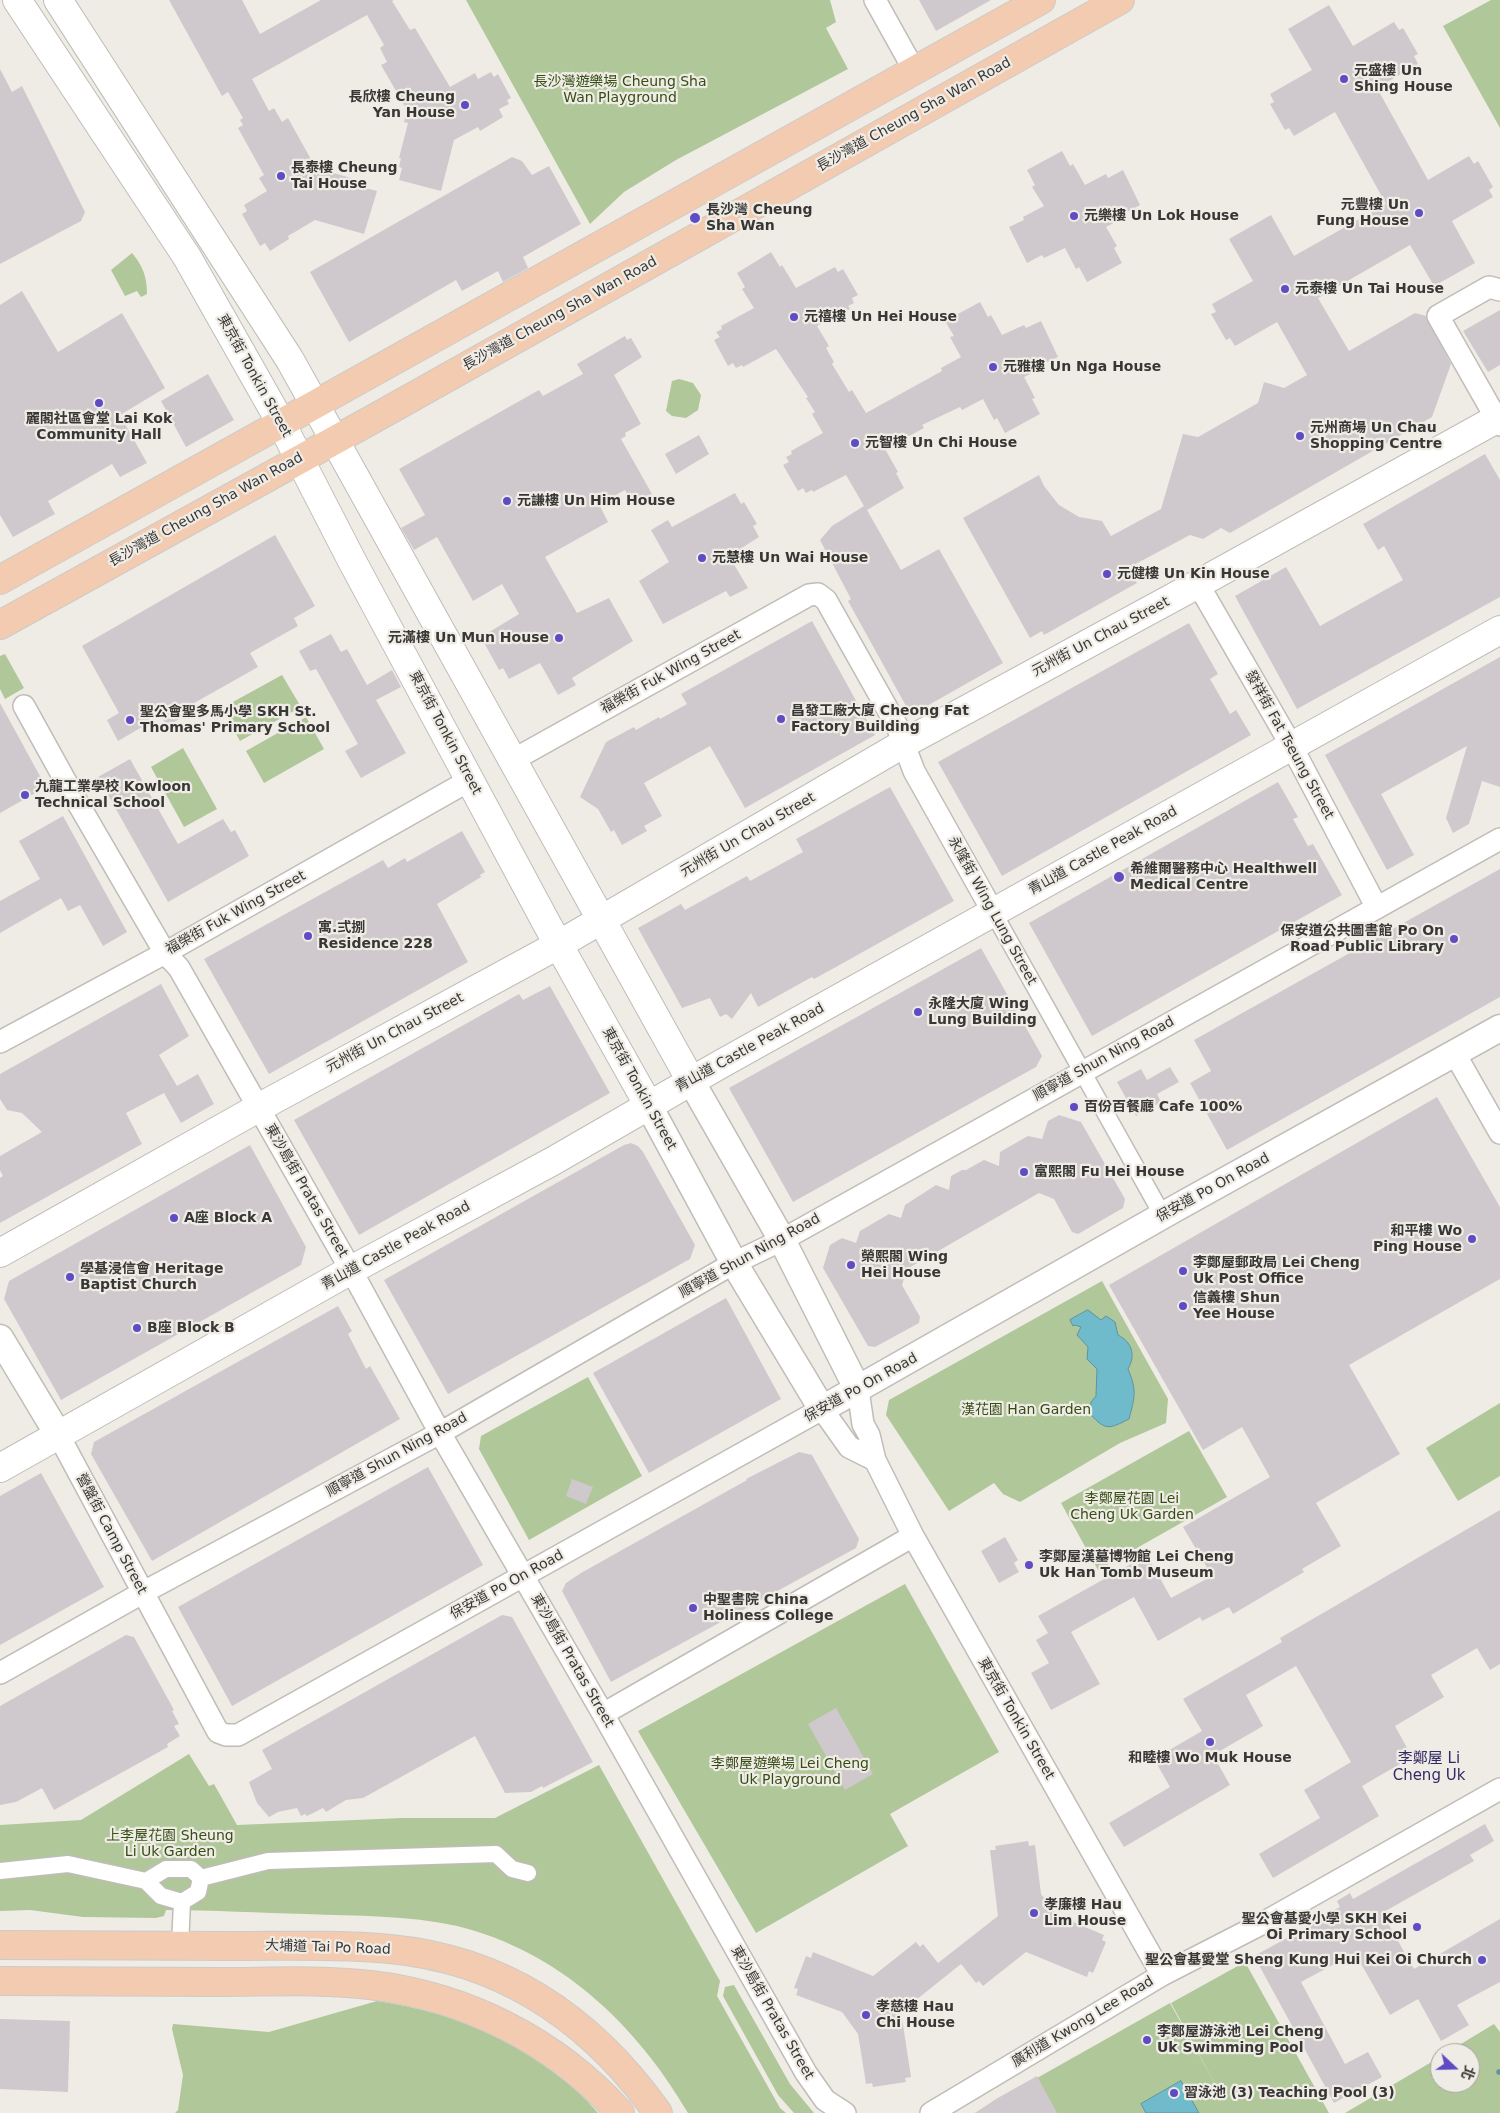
<!DOCTYPE html>
<html>
<head>
<meta charset="utf-8">
<style>
	body { margin:0 }
	#map { position:relative; width:1500px; height:2113px; overflow:hidden; background:#efece6; font-family:"DejaVu Sans","Noto Sans TC",sans-serif }
	canvas { display:block }
	.north { position:absolute; left:1430px; top:2043px; width:50px; height:50px; box-sizing:border-box; background:#efece6; border:1px solid #a6a49f; border-radius:50%; rotate:111deg; font-size:14px; font-weight:700; line-height:20px; text-align:center; color:#393735 }
	.north::after { content:''; display:block; margin:auto; width:18px; height:22px; background:#5f4cc4; clip-path:polygon(50% 0,100% 100%,50% 72%,0 100%) }
</style>
</head>
<body>
<div id="map">
<canvas width="1500" height="2113"></canvas>
<div class="north">北</div>
</div>
<script>
const c = document.querySelector('canvas').getContext('2d');
c.lineJoin = 'round';
function paint(path, color) { c.fillStyle = color; c.fill(path, 'evenodd'); }
function stroke(path, color, width, dash) { c.strokeStyle = color; c.lineWidth = width; c.lineCap = dash ? 'butt' : 'round'; c.setLineDash(dash || []); c.stroke(path); }
function label(font, color, halo, rows, align = 'center') {
  c.font = font + ' "DejaVu Sans","Noto Sans TC",sans-serif'; c.lineWidth = 4.5; c.setLineDash([]); c.textBaseline = 'middle'; c.strokeStyle = halo; c.fillStyle = color; for (const [text, x, y, turn = 0] of rows) {
    c.save(); c.translate(x, y); c.rotate((+turn || 0) * Math.PI / 180); c.textAlign = isNaN(turn) ? turn : align; if (halo) c.strokeText(text, 0, 0); c.fillText(text, 0, 0); c.restore();
  }
}
paint(new Path2D(`
	M466 0H830L836 22 826 28 848 69 676 160 624 192 590 224Z
	M1491 0H1500V128L1443 26Z
	M132 253C143 266 147 277 147 294L141 297 137 291 125 296 111 270Z
	M679 379 693 383 701 395 698 410 686 418 672 416 666 411 672 381Z
	M5 654 24 688 5 699 0 689V656Z
	M282 675 301 707 240 741 222 708Z
	M306 717 324 749 264 783 246 751Z
	M183 748 217 809 184 827 151 767Z
	M1102 1281 1168 1399 1166 1423 1120 1443 1020 1502 1003 1494 994 1483 949 1511 886 1415 889 1400Z
	M588 1377 642 1476 529 1540 479 1449 481 1436Z
	M1500 1403V1476L1458 1501 1426 1448Z
	M1189 1431 1227 1497 1098 1570 1061 1503Z
	M905 1584 999 1752 890 1814 908 1846 756 1933 638 1731Z
	M189 1754 209 1786 214 1784 237 1825 402 1818H495L599 1765 720 1981 717 1996 780 2108 786 2113H688C636 2024 559 1951 457 1926 408 1915 356 1916 306 1914 260 1913 213 1910 166 1910L164 1916 156 1918 83 1917 30 1910 0 1911V1825L81 1820Z
	M1245 1962 1329 2113H975L1170 2003 1219 2091 1171 2003Z
	M734 1985 790 2084 814 2113H794L778 2095 723 1996 725 1987Z
	M377 2001C460 2013 543 2047 598 2113H175L178 2110 183 2075 172 2029 173 2024 269 2032Z
	M1494 2024 1500 2032V2113H1345L1440 2057V2083H1470V2053H1446Z`), '#b0c799');
const water = new Path2D(`
	M1088 1310 1101 1320 1106 1316 1115 1322 1118 1335C1132 1342 1136 1355 1128 1369 1137 1391 1135 1396 1129 1419 1109 1429 1106 1431 1090 1414L1091 1402 1096 1396 1097 1369 1087 1359 1088 1347 1077 1335 1081 1327 1075 1325 1073 1326 1070 1320Z
	M1181 2081 1199 2113H1146L1141 2104Z`);
paint(water, '#6fbbcc');
stroke(water, '#5f939f', 1);
stroke(new Path2D(`
	M1499 2072H1500`), '#5f939f', 5.5);
paint(new Path2D(`
	M169 0H242L260 34 321 0H394L392 1 410 30 415 28 450 87 475 73 478 79 491 72 494 77 498 74 511 98 507 100 509 104 499 109 503 117 480 131 478 127 454 140 441 191 399 180 402 168 399 167 401 158H399L408 123 404 122 407 110 381 65 387 62 380 48 384 45 367 15 252 79 269 111 274 108 282 122 288 118 313 163 325 166 323 170 358 180 357 182 366 185 365 188 377 191 364 234 315 220 288 236 289 239 270 251 265 243 260 246 242 214 247 211 244 205 267 191 259 178 264 175 238 128 243 125 240 120 243 118 228 92 222 96Z
	M919 0H991L936 31Z
	M1329 5 1353 46 1394 22 1399 30 1403 28 1418 54 1414 56 1418 64 1377 88 1428 180 1469 156 1474 164 1478 161 1493 187 1489 190 1493 197 1452 221 1475 263 1434 286 1410 245 1318 298 1349 351 1415 313 1426 316 1451 364 1432 417 1230 533 1221 528 1203 539 1190 535 1128 568 1137 583 1044 635 1042 631 1030 638 963 518 1039 475 1044 486 1059 505 1079 517 1102 521 1111 536 1161 509 1183 434 1198 437 1258 403 1264 382 1284 388 1307 375 1277 322 1235 346 1230 338 1226 340 1211 314 1216 312 1212 304 1253 281 1229 239 1271 215 1294 256 1386 204 1335 112 1294 136 1289 128 1285 130 1270 104 1274 102 1270 94 1312 70 1288 29Z
	M0 69 12 92 22 86 85 212 81 221 0 264Z
	M1062 151 1070 166 1073 164 1085 185 1106 174 1108 178 1123 170 1140 205 1125 213 1127 216 1106 227 1117 246 1114 248 1122 263 1087 282 1079 267 1076 269 1065 248 1044 258 1042 255 1027 263 1009 227 1024 220 1023 217 1044 206 1032 187 1035 185 1027 170Z
	M512 157 522 161 532 175 549 166 581 224 523 257 528 268 503 282 498 271 462 291 456 280 349 342 310 272Z
	M771 252 780 267 782 265 796 288 835 267 838 272 843 269 858 295 852 298 854 303 848 306 850 309 817 326 829 346 826 348 834 362 832 364 849 392 852 390 866 413 942 371 941 368 961 357 950 337 954 336 945 321 980 302 988 317 991 315 1002 335 1024 325 1026 328 1041 321 1058 357 1043 364 1045 367 1024 377 1035 398 1032 399 1040 414 1005 433 997 418 994 420 983 399 962 410 960 407 922 425 924 428 885 449 898 472 896 473 904 488 867 510 901 570 939 549 1003 663 911 715 848 601 851 599 820 540 832 526 864 506 846 475 813 492 812 490 806 493 803 488 798 491 783 465 789 462 786 457 792 454 791 451 823 433 812 414 815 412 806 398 808 397 776 349 743 367 742 365 736 368 733 363 728 366 714 340 720 337 716 332 722 329 721 326 754 308 742 289 745 287 737 273Z
	M22 291 58 352 122 313 165 388 120 415 147 463 120 477 112 464 48 501 55 514 13 537 0 515V305Z
	M1500 310V365L1488 372 1463 331Z
	M625 336 627 340 631 338 642 357 614 375 641 424 625 433 626 436 621 439 652 494 633 504 625 490 599 504 608 522 545 557 577 613 609 598 633 641 572 678 576 685 558 695 540 663 509 679 503 668 499 670 481 637 519 614 502 584 473 601 437 537 414 550 401 528 425 515 399 469 539 390 543 396 583 374 577 364Z
	M208 374 234 420 186 447 161 401Z
	M699 435 709 454 676 474 665 454Z
	M1485 454 1500 480V597L1297 709 1235 596 1286 567 1320 626 1403 580 1384 546 1378 550 1363 524Z
	M735 493 741 504 744 502 757 524 753 526 759 537 729 556 748 588 730 597 726 591 663 624 639 581 669 562 651 530 668 520 672 527Z
	M275 535 315 606 294 618 298 626 250 653 258 667 180 711 183 717 167 726 161 716 118 741 107 720 119 713 82 646Z
	M812 621 875 735 745 808 710 746 644 783 662 816 644 826 647 831 622 845 614 830 611 832 598 809 580 797 606 742 634 727 636 730 659 717 660 719 687 704 681 694Z
	M1189 623 1218 674 1210 679 1230 714 1236 710 1251 735 1002 876 938 762Z
	M331 634 341 652 347 649 367 685 392 670 401 687 376 700 406 753 361 778 345 751 358 744 316 669 310 671 299 651Z
	M1500 657V787L1482 781 1469 824 1453 833 1446 818 1467 746 1381 794 1414 855 1387 870 1325 755Z
	M0 703 46 787 0 813Z
	M130 759 178 844 223 819 231 832 235 830 249 856 168 902 98 777Z
	M1278 782 1298 817 1293 819 1308 846 1313 844 1342 895 1092 1036 1029 923Z
	M890 787 954 901 836 967 814 979 812 977 758 1007 751 993 732 1019 726 1014 720 1017 710 998 682 1008 638 928 681 904 685 910 747 876 750 881 803 852 796 839Z
	M63 816 127 932 103 946 80 905 68 911 61 898 0 933V901L40 879 19 841Z
	M462 831 485 872 480 875 481 877 437 904 468 962 269 1074 204 959 383 860 388 868 405 858 407 862Z
	M1500 869V997L1227 1150 1190 1083 1211 1071 1194 1040Z
	M981 948 1042 1056 1036 1067 793 1202 729 1088Z
	M161 984 189 1036 159 1055 177 1086 198 1074 214 1104 181 1123 164 1093 126 1113 142 1144 0 1223V1178L3 1176 0 1170V1156L42 1132 22 1113 7 1110 0 1099V1074Z
	M550 986 610 1093 359 1235 294 1120 519 994 523 1000Z
	M1170 1067 1179 1082 1157 1094 1161 1102 1136 1116 1117 1082 1141 1069 1147 1080Z
	M1437 1097 1500 1207V1279L1349 1365 1400 1454 1316 1503 1341 1546 1302 1569 1304 1572 1233 1614 1229 1607 1202 1621 1200 1617 1158 1641 1134 1597 1071 1632 1100 1684 1051 1710 1031 1673 1049 1663 1036 1640 1048 1633 1038 1616 1147 1555 1171 1598 1212 1576 1183 1527 1270 1477 1242 1427 1203 1450 1109 1285Z
	M1059 1115 1081 1122 1125 1199 1123 1208 1078 1234 1072 1232 1054 1199 1039 1193 907 1269 902 1285 920 1317 919 1323 875 1347 868 1346 823 1268 830 1245 842 1238 856 1243 860 1231 889 1214 901 1218 905 1205 936 1185 949 1190 951 1176 962 1170H966L984 1160 999 1166 1000 1152 1028 1136 1042 1139 1048 1121Z
	M631 1143 638 1146 643 1152 695 1245 690 1259 448 1394 384 1280 624 1145Z
	M250 1145 306 1247 301 1265 61 1400 4 1299 9 1281Z
	M726 1298 781 1399 649 1473 593 1373Z
	M338 1306 352 1331 348 1334 366 1369 370 1366 400 1419 152 1561 91 1454 94 1442Z
	M799 1452 812 1455 859 1539 856 1548 611 1682 562 1591 566 1583 581 1573 747 1480 746 1479Z
	M428 1467 483 1565 232 1706 178 1607Z
	M41 1473 104 1587 0 1645V1496Z
	M572 1479 593 1487 586 1504 566 1496Z
	M1500 1510V1664L1490 1670 1477 1648 1431 1675 1444 1697 1395 1726 1412 1757 1362 1786 1379 1816 1273 1878 1259 1854 1320 1818 1304 1790 1351 1762 1296 1666 1246 1695 1263 1726 1213 1755 1230 1785 1124 1847 1109 1823 1170 1787 1154 1759 1202 1731 1183 1699 1282 1642 1280 1638Z
	M1005 1537 1018 1560 1014 1563 1019 1572 999 1583 981 1551Z
	M502 1615 512 1617 593 1762 543 1788 542 1786 531 1792 505 1793 475 1736 363 1798 346 1800 326 1812 323 1808 307 1816 305 1814 301 1816 297 1808 278 1812 269 1817 257 1803 249 1782 272 1769 262 1750Z
	M126 1635 134 1637 174 1710 172 1711 179 1724 174 1726 180 1736 167 1744 168 1747 54 1810 42 1788 16 1802 0 1805V1706Z
	M836 1708 873 1774 845 1790 808 1724Z
	M1485 1824 1494 1841 1470 1855 1474 1861 1382 1913 1414 1969 1500 1919V1982L1457 2005 1469 2025 1441 2041 1418 1999 1390 2015 1355 1953 1301 1982 1345 2064 1368 2052 1382 2077 1334 2103 1254 1956 1333 1913 1332 1911 1340 1907 1337 1901 1350 1893 1353 1899Z
	M1028 1841 1029 1846 1035 1845 1041 1894 1057 1915 1104 1935 1102 1940 1106 1942 1093 1973 1089 1971 1087 1977 1026 1952 983 1986 979 1981 976 1983 961 1964 901 2012 911 2077 905 2078 906 2082 873 2087 872 2083 866 2084 858 2034 842 2012 796 1995 798 1989 794 1988 806 1956 811 1958 813 1952 873 1976 916 1942 920 1947 923 1944 938 1963 998 1916 990 1850H996L995 1846Z
	M0 2019 70 2021 68 2092 0 2089Z
	M1037 2076 1057 2113H975L996 2099Z`), '#cfc9cd');
const pedestrian = new Path2D(`
	M993 912 1163 1216
	M0 1871 68 1864 146 1881 161 1896 182 1902
	M201 1878 268 1861 496 1854 512 1869 528 1873
	M146 1881 166 1869H191L201 1878 198 1892 182 1902 180 1946`);
const minor = new Path2D(`
	M875 0 914 70
	M1500 290 1489 287 1438 316 1500 425
	M1198 584 1291 745 1377 908
	M24 706 76 800 165 953 179 968 351 1270 440 1433 603 1714 806 2073 825 2100 845 2113
	M513 760 809 595 818 594 826 600 897 726 914 771 993 912
	M0 1042 165 953 470 780
	M1455 1054 1500 1133
	M858 1390 863 1424 869 1435 875 1460 913 1536 1162 1975
	M59 1436 218 1732 226 1735H238L822 1409 849 1447 875 1460
	M0 1673 142 1593 440 1433 734 1263 782 1240 1500 839
	M603 1714 913 1536
	M931 2113 1162 1975 1265 1922 1500 1789`);
const tertiary = new Path2D(`
	M691 1081 782 1240 858 1390
	M649 1106 734 1263 822 1409 1176 1208 1500 1028
	M0 1338 59 1436`);
const secondary = new Path2D(`
	M17 0 187 257 281 423 351 559 548 926 649 1106
	M58 0 290 360 691 1081
	M0 1253 258 1108 558 945 903 744 1198 584 1500 417
	M0 1468 351 1270 553 1161 721 1064 1500 630`);
const primary = new Path2D(`
	M0 580 1041 0
	M0 625 375 418 1120 0
	M0 1945C78 1946 156 1946 235 1946 286 1946 338 1944 390 1949 505 1960 592 2020 658 2113
	M0 1981C73 1981 146 1982 219 1982 269 1982 320 1979 370 1985 466 1996 555 2041 620 2113`);
stroke(pedestrian, '#c0bcb7', 19);
stroke(minor, '#c0bcb7', 24);
stroke(tertiary, '#c0bcb7', 29);
stroke(secondary, '#c0bcb7', 30);
stroke(primary, '#cccbca', 30);
stroke(pedestrian, '#fff', 16);
stroke(minor, '#fff', 21);
stroke(tertiary, '#fff', 26);
stroke(secondary, '#fff', 28);
stroke(primary, '#f3cbb0', 28);
for (const [x, y, r, color] of [
	[1344,79,5,"#5f4cc4"],
	[465,105,5,"#5f4cc4"],
	[281,176,5,"#5f4cc4"],
	[1419,213,5,"#5f4cc4"],
	[1074,216,5,"#5f4cc4"],
	[695,218,6,"#5f4cc4"],
	[1285,289,5,"#5f4cc4"],
	[794,317,5,"#5f4cc4"],
	[993,367,5,"#5f4cc4"],
	[99,403,5,"#5f4cc4"],
	[1300,436,5,"#5f4cc4"],
	[855,443,5,"#5f4cc4"],
	[507,501,5,"#5f4cc4"],
	[702,558,5,"#5f4cc4"],
	[1107,574,5,"#5f4cc4"],
	[559,638,5,"#5f4cc4"],
	[781,719,5,"#5f4cc4"],
	[130,720,5,"#5f4cc4"],
	[25,795,5,"#5f4cc4"],
	[1119,877,6,"#5f4cc4"],
	[308,936,5,"#5f4cc4"],
	[1454,939,5,"#5f4cc4"],
	[918,1012,5,"#5f4cc4"],
	[1074,1107,5,"#5f4cc4"],
	[1024,1172,5,"#5f4cc4"],
	[174,1218,5,"#5f4cc4"],
	[1472,1239,5,"#5f4cc4"],
	[851,1265,5,"#5f4cc4"],
	[1183,1271,5,"#5f4cc4"],
	[70,1277,5,"#5f4cc4"],
	[1183,1306,5,"#5f4cc4"],
	[137,1328,5,"#5f4cc4"],
	[1029,1565,5,"#5f4cc4"],
	[693,1608,5,"#5f4cc4"],
	[1210,1742,5,"#5f4cc4"],
	[1034,1913,5,"#5f4cc4"],
	[1417,1927,5,"#5f4cc4"],
	[1482,1960,5,"#5f4cc4"],
	[866,2015,5,"#5f4cc4"],
	[1147,2040,5,"#5f4cc4"],
	[1174,2093,5,"#5f4cc4"]
]) { const dot = new Path2D(); dot.arc(x, y, r, 0, 2 * Math.PI); c.fillStyle = color; c.fill(dot); stroke(dot, '#efece6', 2); }
label('bold 14px', '#393735', '#efece6', [
	["元盛樓 Un",1354,71],
	["Shing House",1354,87],
	["長欣樓 Cheung",455,97,"right"],
	["Yan House",455,113,"right"],
	["長泰樓 Cheung",291,168],
	["Tai House",291,184],
	["元豐樓 Un",1409,205,"right"],
	["Fung House",1409,221,"right"],
	["長沙灣 Cheung",706,210],
	["Sha Wan",706,226],
	["元樂樓 Un Lok House",1084,216],
	["元泰樓 Un Tai House",1295,289],
	["元禧樓 Un Hei House",804,317],
	["元雅樓 Un Nga House",1003,367],
	["麗閣社區會堂 Lai Kok",99,419,"center"],
	["Community Hall",99,435,"center"],
	["元州商場 Un Chau",1310,428],
	["Shopping Centre",1310,444],
	["元智樓 Un Chi House",865,443],
	["元謙樓 Un Him House",517,501],
	["元慧樓 Un Wai House",712,558],
	["元健樓 Un Kin House",1117,574],
	["元滿樓 Un Mun House",549,638,"right"],
	["昌發工廠大廈 Cheong Fat",791,711],
	["Factory Building",791,727],
	["聖公會聖多馬小學 SKH St.",140,712],
	["Thomas' Primary School",140,728],
	["九龍工業學校 Kowloon",35,787],
	["Technical School",35,803],
	["希維爾醫務中心 Healthwell",1130,869],
	["Medical Centre",1130,885],
	["寓.弍捌",318,928],
	["Residence 228",318,944],
	["保安道公共圖書館 Po On",1444,931,"right"],
	["Road Public Library",1444,947,"right"],
	["永隆大廈 Wing",928,1004],
	["Lung Building",928,1020],
	["百份百餐廳 Cafe 100%",1084,1107],
	["富熙閣 Fu Hei House",1034,1172],
	["A座 Block A",184,1218],
	["和平樓 Wo",1462,1231,"right"],
	["Ping House",1462,1247,"right"],
	["榮熙閣 Wing",861,1257],
	["Hei House",861,1273],
	["李鄭屋郵政局 Lei Cheng",1193,1263],
	["Uk Post Office",1193,1279],
	["學基浸信會 Heritage",80,1269],
	["Baptist Church",80,1285],
	["信義樓 Shun",1193,1298],
	["Yee House",1193,1314],
	["B座 Block B",147,1328],
	["李鄭屋漢墓博物館 Lei Cheng",1039,1557],
	["Uk Han Tomb Museum",1039,1573],
	["中聖書院 China",703,1600],
	["Holiness College",703,1616],
	["和睦樓 Wo Muk House",1210,1758,"center"],
	["孝廉樓 Hau",1044,1905],
	["Lim House",1044,1921],
	["聖公會基愛小學 SKH Kei",1407,1919,"right"],
	["Oi Primary School",1407,1935,"right"],
	["聖公會基愛堂 Sheng Kung Hui Kei Oi Church",1472,1960,"right"],
	["孝慈樓 Hau",876,2007],
	["Chi House",876,2023],
	["李鄭屋游泳池 Lei Cheng",1157,2032],
	["Uk Swimming Pool",1157,2048],
	["習泳池 (3) Teaching Pool (3)",1184,2093]
], 'left');
label('14px', '#354d13', '#efece6', [
	["長沙灣遊樂場 Cheung Sha",620,82],
	["Wan Playground",620,98],
	["漢花園 Han Garden",1026,1410],
	["李鄭屋花園 Lei",1132,1499],
	["Cheng Uk Garden",1132,1515],
	["李鄭屋遊樂場 Lei Cheng",790,1764],
	["Uk Playground",790,1780],
	["上李屋花園 Sheung",170,1836],
	["Li Uk Garden",170,1852]
]);
label('14px', '#393735', '#efece6', [
	["長沙灣道 Cheung Sha Wan Road",914,115,-29],
	["長沙灣道 Cheung Sha Wan Road",560,314,-29],
	["東京街 Tonkin Street",254,376,61],
	["長沙灣道 Cheung Sha Wan Road",206,510,-29],
	["元州街 Un Chau Street",1101,637,-28],
	["福榮街 Fuk Wing Street",671,672,-29],
	["東京街 Tonkin Street",445,733,62],
	["發祥街 Fat Tseung Street",1289,745,61],
	["元州街 Un Chau Street",748,835,-30],
	["青山道 Castle Peak Road",1103,851,-29],
	["永隆街 Wing Lung Street",992,911,61],
	["福榮街 Fuk Wing Street",236,913,-29],
	["元州街 Un Chau Street",395,1033,-28],
	["青山道 Castle Peak Road",750,1048,-29],
	["順寧道 Shun Ning Road",1104,1059,-29],
	["東京街 Tonkin Street",639,1089,61],
	["保安道 Po On Road",1213,1188,-29],
	["東沙島街 Pratas Street",306,1191,60],
	["青山道 Castle Peak Road",396,1246,-29],
	["順寧道 Shun Ning Road",750,1256,-29],
	["保安道 Po On Road",861,1388,-29],
	["順寧道 Shun Ning Road",397,1455,-29],
	["營盤街 Camp Street",111,1534,62],
	["保安道 Po On Road",507,1585,-29],
	["東沙島街 Pratas Street",572,1661,60],
	["東京街 Tonkin Street",1016,1719,60],
	["大埔道 Tai Po Road",328,1948,2],
	["東沙島街 Pratas Street",772,2013,60],
	["廣利道 Kwong Lee Road",1083,2022,-31]
]);
label('15px', '#322a65', '#efece6', [
	["李鄭屋 Li",1429,1759],
	["Cheng Uk",1429,1776]
]);
</script>
</body>
</html>
